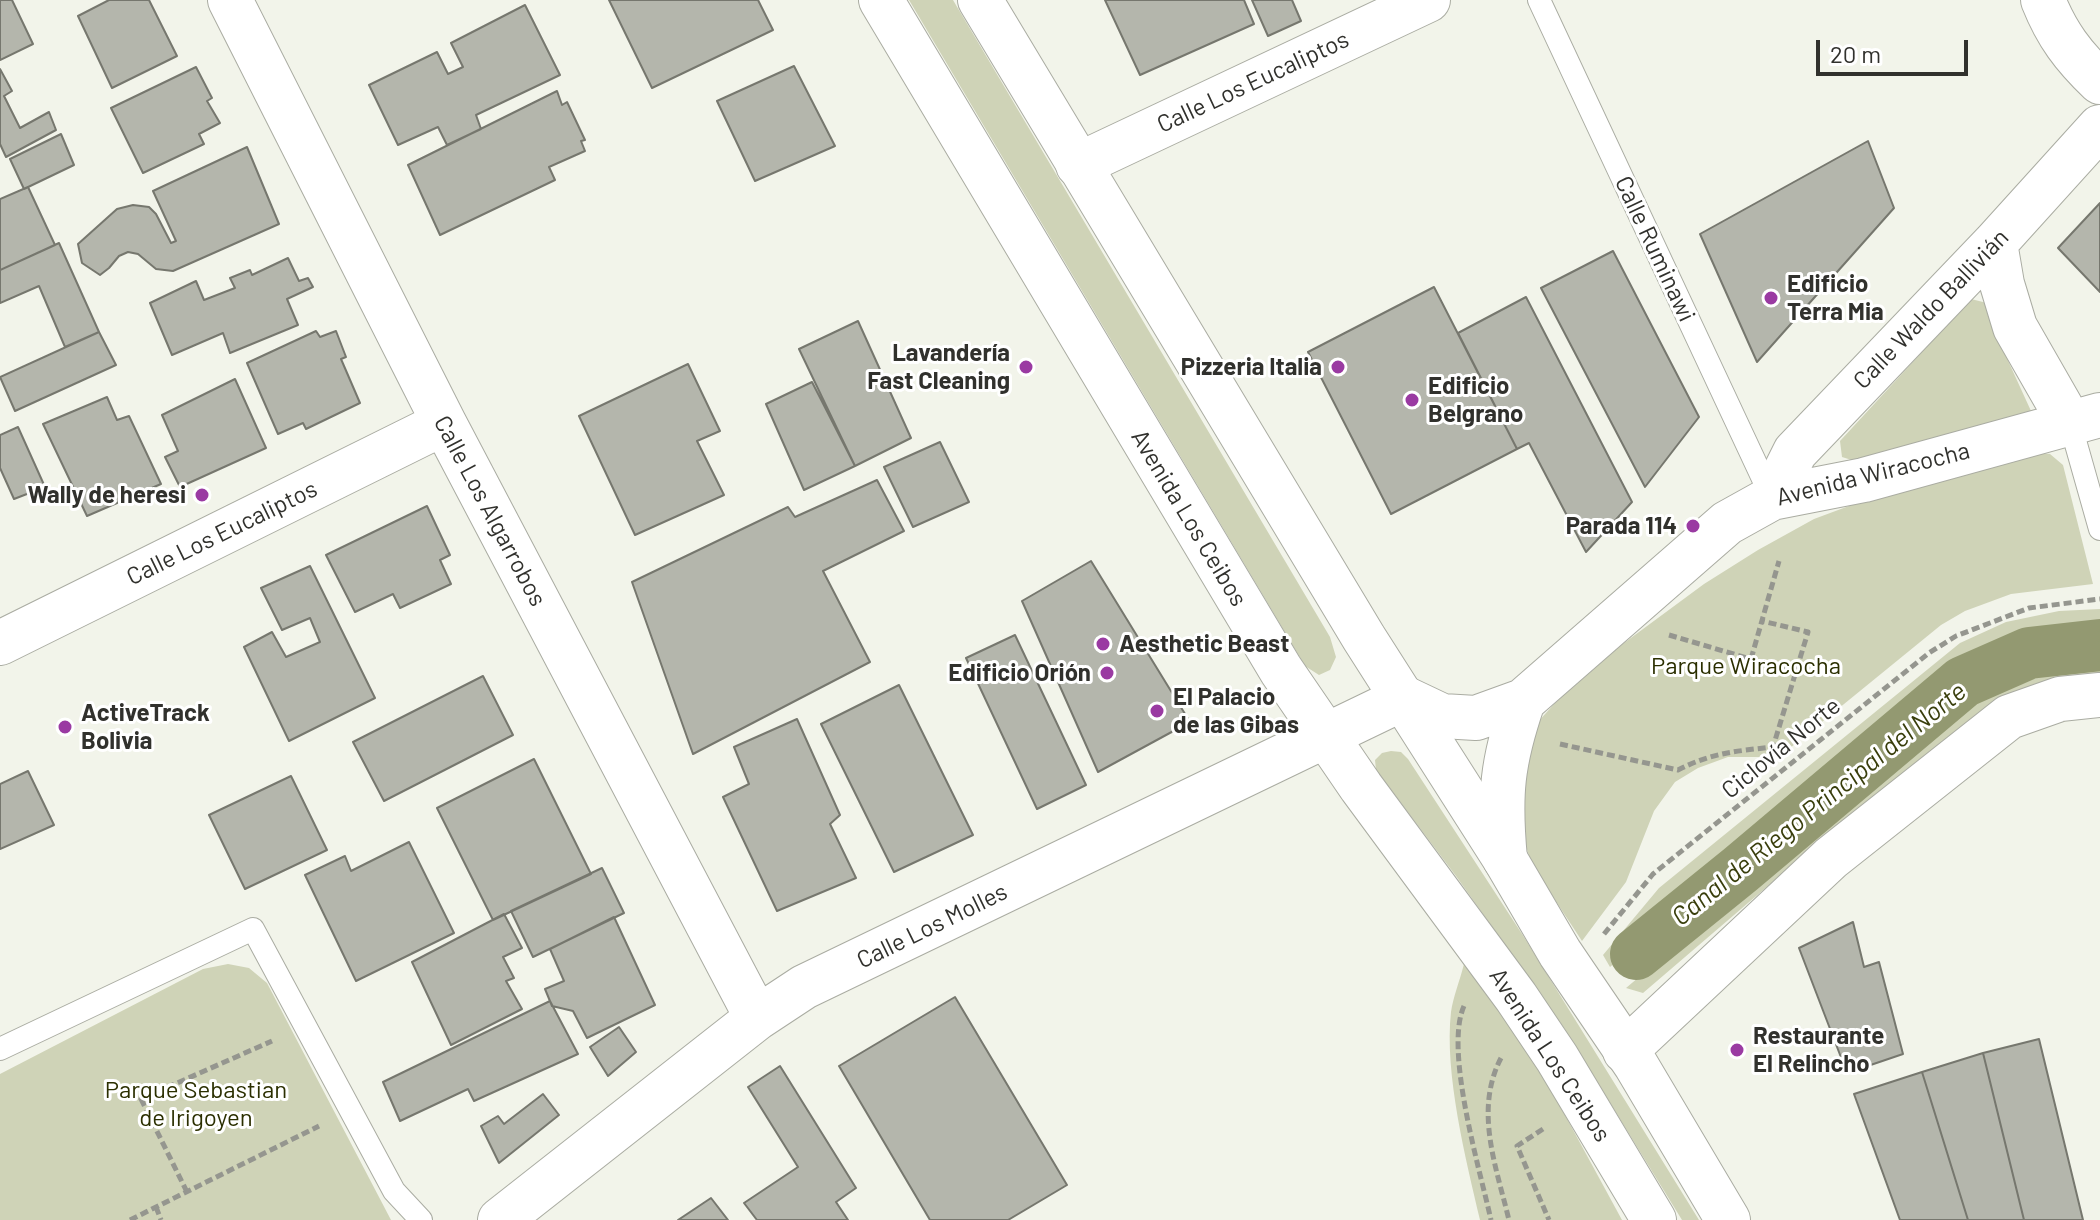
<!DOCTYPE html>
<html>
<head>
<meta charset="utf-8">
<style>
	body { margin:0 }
	#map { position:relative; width:2100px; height:1220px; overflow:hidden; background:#f2f4ea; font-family:Barlow,sans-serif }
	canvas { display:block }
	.scale { position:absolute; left:1816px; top:40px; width:152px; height:36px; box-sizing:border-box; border:4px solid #31312d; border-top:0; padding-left:10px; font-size:24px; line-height:28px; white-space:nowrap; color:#31312d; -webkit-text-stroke:6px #fff; paint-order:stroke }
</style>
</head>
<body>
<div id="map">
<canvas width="2100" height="1220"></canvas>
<div class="scale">20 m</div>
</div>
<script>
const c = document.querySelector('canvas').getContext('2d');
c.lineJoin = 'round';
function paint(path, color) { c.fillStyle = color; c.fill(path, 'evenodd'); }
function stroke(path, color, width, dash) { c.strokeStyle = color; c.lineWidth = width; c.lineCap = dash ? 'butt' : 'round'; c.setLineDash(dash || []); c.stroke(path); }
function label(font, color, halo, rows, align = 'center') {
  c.font = font + ' Barlow,sans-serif'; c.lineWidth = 6; c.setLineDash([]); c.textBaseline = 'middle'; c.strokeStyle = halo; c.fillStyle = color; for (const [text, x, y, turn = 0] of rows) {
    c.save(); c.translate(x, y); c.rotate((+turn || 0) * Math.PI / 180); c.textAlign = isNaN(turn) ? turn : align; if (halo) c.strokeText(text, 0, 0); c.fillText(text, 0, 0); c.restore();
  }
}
paint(new Path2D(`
	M909 0H953L1330 637 1336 657 1330 670 1319 675 1305 666Z
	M1971 299 1987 303 1994 330 2031 411 1858 462 1842 457 1840 441Z
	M2032 452 2050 454 2063 465 2093 584 2011 594 1965 611 1941 625 1779 757H1728L1698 768 1675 782 1654 811 1626 882 1582 941 1532 865 1522 834 1518 810 1536 724 1556 702 1620 646 1704 584 1758 550 1814 519 1857 503Z
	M2100 609V627C2050 630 2018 638 1972 658L1610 967 1603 955 1659 888 1960 643 2006 622 2059 611Z
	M2100 661V681L1992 707 1783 873 1643 993 1626 988 1982 688 2022 670Z
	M1391 751 1401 752 1408 759 1524 937 1699 1220H1682L1564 1028 1456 876 1376 770 1375 760 1382 753Z
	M228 964 249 968 267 983 391 1220H0V1074L203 969Z
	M1464 964 1519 1038 1560 1106 1622 1220H1480C1466 1160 1444 1073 1451 1012 1453 997 1460 980 1464 964Z`), '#cfd3b7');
stroke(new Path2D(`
	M1636 954 1741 869 1963 682 2029 653 2100 645`), '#939971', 52);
const building = new Path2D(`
	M0 0H12L33 44 0 60Z
	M109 0H149L177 56 112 88 78 16Z
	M609 0H758L773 30 652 88Z
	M1105 0H1244L1254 24 1140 75Z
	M1252 0H1292L1301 21 1268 36Z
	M525 5 560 75 476 115 481 129 447 145 438 127 398 145 369 85 437 52 448 74 463 67 451 43Z
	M794 66 835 146 755 181 717 101Z
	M196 67 212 98 207 101 220 123 199 134 204 144 143 173 111 108Z
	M0 69 12 91 4 96 20 128 49 112 56 130 6 157 0 144Z
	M557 91 562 105 567 102 585 140 581 141 585 151 549 167 555 180 440 235 408 165Z
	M61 134 74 165 24 189 10 159Z
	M1868 141 1894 208 1757 362 1700 234Z
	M247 147 279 224 173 271 156 269 138 254 128 252 119 256 109 268 100 275 82 263 78 244 117 209 133 205 149 207 156 214 171 243 176 241 153 191Z
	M28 187 55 245 0 270V199Z
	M2100 203V292L2058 248Z
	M59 243 99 332 65 347 39 286 0 303V270Z
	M1613 251 1699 417 1645 487 1541 288Z
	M288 258 299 281 308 278 313 287 287 299 298 325 230 353 223 333 172 355 150 303 196 281 204 300 235 288 230 278 250 270 252 275Z
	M1434 287 1517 449 1391 514 1308 352Z
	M1526 297 1632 502 1586 552 1529 443 1517 449 1458 333Z
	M858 321 911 438 855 466 799 349Z
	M316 331 320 337 336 331 346 357 341 359 360 403 306 429 303 423 278 434 247 363Z
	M99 332 116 365 15 411 0 377Z
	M688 364 720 431 697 441 724 495 635 535 579 416Z
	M235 379 266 448 180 487 165 457 178 451 162 415Z
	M812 382 855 466 804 490 766 404Z
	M107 397 117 420 129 416 161 484 87 516 43 424Z
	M18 427 45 487 14 499 0 468V435Z
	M940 442 969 502 913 527 884 467Z
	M877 480 904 531 823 571 870 662 693 754 632 582 788 507 795 517Z
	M427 506 450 555 440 560 451 584 400 608 393 594 355 612 326 555Z
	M1091 561 1190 722 1098 772 1022 601Z
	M310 566 375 698 289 741 244 647 272 632 286 657 320 642 310 618 282 630 261 588Z
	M1015 635 1086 785 1037 809 966 658Z
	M483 676 513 735 384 801 353 742Z
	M899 685 973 835 894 872 821 724Z
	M797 719 840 815 830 824 856 878 777 911 723 797 749 784 734 747Z
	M534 759 591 874 493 920 437 808Z
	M28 771 54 825 0 849V784Z
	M291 776 327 850 245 889 209 815Z
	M409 842 454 933 356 981 305 875 345 856 351 871Z
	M602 868 624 913 533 957 511 911Z
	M504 914 522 948 503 957 514 978 506 981 522 1009 451 1045 412 962Z
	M614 917 655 1005 587 1038 573 1011 552 1006 545 989 564 981 550 949Z
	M1853 922 1864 967 1879 962 1903 1054 1847 1073 1799 948Z
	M955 997 1067 1185 1008 1220H930L839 1066Z
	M550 1001 578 1054 474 1101 468 1089 400 1121 383 1082Z
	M619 1027 636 1052 608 1076 590 1047Z
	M2039 1039 2083 1220H2024L1983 1053Z
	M1983 1053 2024 1220H1968L1922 1072Z
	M780 1066 856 1188 836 1202 848 1220H757L744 1203 798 1167 748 1087Z
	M1922 1072 1968 1220H1900L1854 1094Z
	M543 1094 559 1115 499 1163 481 1126 498 1116 504 1124Z
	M711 1198 728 1220H678Z`);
paint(building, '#b4b6ac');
stroke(building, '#76776e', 2);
const service = new Path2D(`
	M1539 0 1772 498
	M2070 423 2100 529
	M0 1049 253 929 394 1191 421 1220`);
const minor = new Path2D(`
	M230 0 444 423 757 1018
	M2043 0C2057 35 2073 56 2100 82
	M1078 165 1428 0
	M1995 243 2002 284 2015 327 2070 423
	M1772 498 1795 452 1995 243 2100 127
	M0 643 444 423
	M1505 859C1499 795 1502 762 1523 701
	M1625 1051 1831 858 2009 717 2060 699 2100 695
	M500 1220 757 1018 804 987 1404 698 1442 716 1476 718 1523 701 1727 523 1772 498 1864 480 2100 415`);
const tertiary = new Path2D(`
	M881 0 1281 670 1361 787 1516 997 1557 1058 1654 1220
	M980 0 1364 638 1505 859 1560 953 1636 1065 1728 1220`);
stroke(service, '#aaaca2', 24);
stroke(minor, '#aaaca2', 46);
stroke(tertiary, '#aaaca2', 46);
stroke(new Path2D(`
	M1669 635 1795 672
	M1751 659 1779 561
	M1560 744 1678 770C1711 753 1736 751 1773 747L1808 632 1762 621
	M1604 934 1653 874 1929 653 1956 636 2029 608 2100 599
	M1464 1006C1444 1050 1480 1170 1491 1220
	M1501 1058C1474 1110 1496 1166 1509 1220
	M1543 1129 1517 1146 1549 1220
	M187 1192 141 1099 272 1041
	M156 1207 161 1220
	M130 1220 319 1126`), '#95968f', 5, [8, 4]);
stroke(service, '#fff', 22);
stroke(minor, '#fff', 44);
stroke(tertiary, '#fff', 44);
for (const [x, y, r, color] of [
	[1771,298,8,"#9a3aa2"],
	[1026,367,8,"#9a3aa2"],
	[1338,367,8,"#9a3aa2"],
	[1412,400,8,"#9a3aa2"],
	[202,495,8,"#9a3aa2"],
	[1693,526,8,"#9a3aa2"],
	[1103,644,8,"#9a3aa2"],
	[1107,673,8,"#9a3aa2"],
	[1157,711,8,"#9a3aa2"],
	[65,727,8,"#9a3aa2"],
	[1737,1050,8,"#9a3aa2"]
]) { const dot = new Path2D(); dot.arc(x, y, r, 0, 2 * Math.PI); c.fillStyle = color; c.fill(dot); stroke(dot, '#fff', 3); }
label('24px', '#31312d', '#fff', [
	["Calle Los Eucaliptos",1253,82,-25],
	["Calle Ruminawi",1655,249,65],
	["Calle Waldo Ballivián",1931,309,-46],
	["Avenida Wiracocha",1873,474,-14],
	["Calle Los Algarrobos",490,511,62],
	["Avenida Los Ceibos",1189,518,59],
	["Calle Los Eucaliptos",222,533,-26],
	["Ciclovía Norte",1781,748,-39],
	["Calle Los Molles",932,926,-26],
	["Avenida Los Ceibos",1550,1055,57]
]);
label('bold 24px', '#31312d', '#fff', [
	["Edificio",1787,284],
	["Terra Mia",1787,312],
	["Lavandería",1010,353,"right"],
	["Fast Cleaning",1010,381,"right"],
	["Pizzeria Italia",1322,367,"right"],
	["Edificio",1428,386],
	["Belgrano",1428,414],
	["Wally de heresi",186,495,"right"],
	["Parada 114",1677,526,"right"],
	["Aesthetic Beast",1119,644],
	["Edificio Orión",1091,673,"right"],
	["El Palacio",1173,697],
	["de las Gibas",1173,725],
	["ActiveTrack",81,713],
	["Bolivia",81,741],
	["Restaurante",1753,1036],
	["El Relincho",1753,1064]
], 'left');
label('24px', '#2b2f00', '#fff', [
	["Parque Wiracocha",1746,666],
	["Parque Sebastian",196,1090],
	["de Irigoyen",196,1118]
]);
label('italic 26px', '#393e0c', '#fff', [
	["Canal de Riego Principal del Norte",1819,804,-39]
]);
</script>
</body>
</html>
